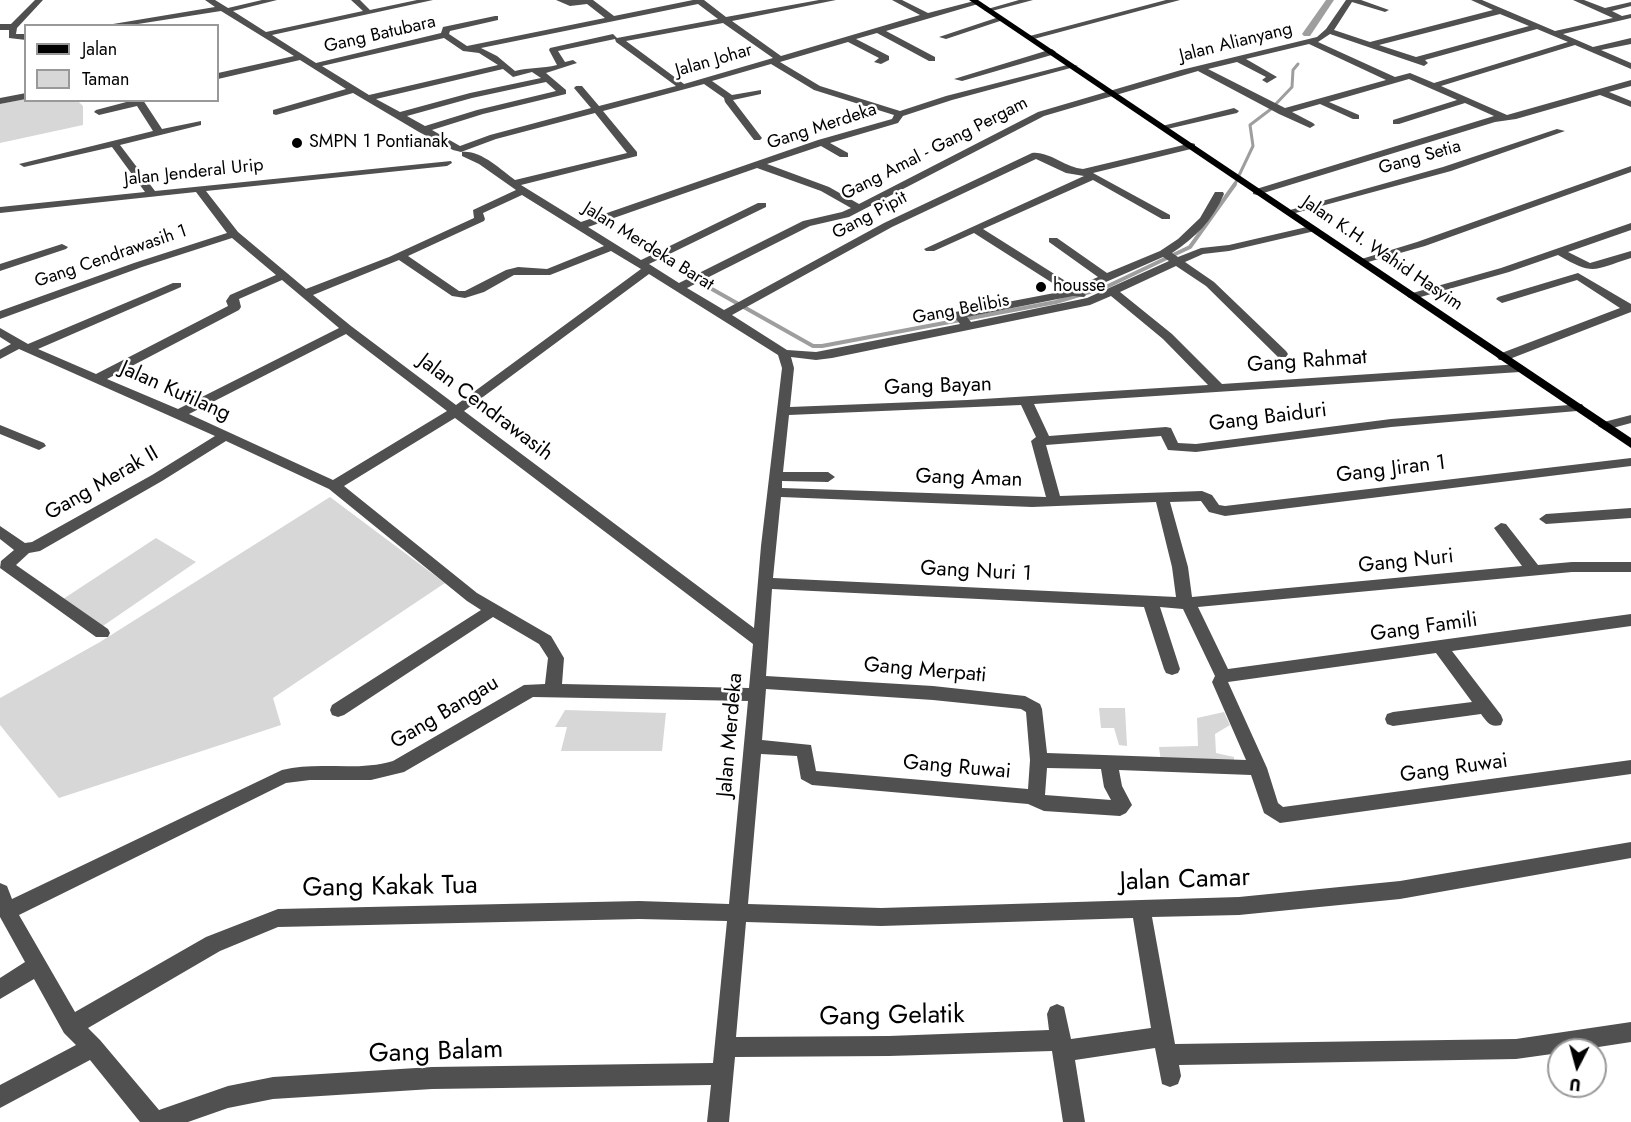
<!DOCTYPE html>
<html>
<head>
<meta charset="utf-8">
<style>
	body { margin:0 }
	#map { position:relative; width:1631px; height:1122px; overflow:hidden; background:#fff; font-family:Jost,sans-serif }
	canvas { display:block }
	.legend { position:absolute; left:24px; top:24px; width:195px; height:78px; box-sizing:border-box; background:#fff; border:2px solid #999; margin:0; padding:8px 10px; list-style:none; font-size:18px; color:#000 }
	.legend li { display:flex; align-items:center; gap:12px; height:30px }
	.legend b { width:30px; border:2px solid #999 }
	.north { position:absolute; left:1547px; top:1038px; width:60px; height:60px; box-sizing:border-box; background:#fff; border:2px solid #999; border-radius:50%; rotate:186deg; font-size:16px; font-weight:700; line-height:24px; text-align:center; color:#000 }
	.north::after { content:''; display:block; margin:auto; width:21px; height:27px; background:#000; clip-path:polygon(50% 0,100% 100%,50% 72%,0 100%) }
</style>
</head>
<body>
<div id="map">
<canvas width="1631" height="1122"></canvas>
<ul class="legend">
<li><b style="height:8px;background:#000"></b>Jalan</li>
<li><b style="height:16px;background:#d7d7d7"></b>Taman</li>
</ul>
<div class="north">U</div>
</div>
<script>
const c = document.querySelector('canvas').getContext('2d');
c.lineJoin = 'round';
function paint(path, color) { c.fillStyle = color; c.fill(path, 'evenodd'); }
function stroke(path, color, width, dash) { c.strokeStyle = color; c.lineWidth = width; c.lineCap = dash ? 'butt' : 'round'; c.setLineDash(dash || []); c.stroke(path); }
function label(font, color, halo, rows, align = 'center') {
  c.font = font + ' Jost,sans-serif'; c.lineWidth = 5; c.setLineDash([]); c.textBaseline = 'middle'; c.strokeStyle = halo; c.fillStyle = color; for (const [text, x, y, turn = 0] of rows) {
    c.save(); c.translate(x, y); c.rotate((+turn || 0) * Math.PI / 180); c.textAlign = isNaN(turn) ? turn : align; if (halo) c.strokeText(text, 0, 0); c.fillText(text, 0, 0); c.restore();
  }
}
paint(new Path2D(`
	M25 99 78 101 83 106V125L0 143V104Z
	M330 497 445 583 273 698 281 725 59 798 0 725V698L100 642Z
	M156 538 196 562 100 628 60 601Z
	M1099 708H1125L1127 746 1119 745 1114 728H1101Z
	M565 710 666 713 662 751H561L567 727H555Z
	M1224 712 1230 725 1215 734 1216 753 1234 757V762H1161L1159 747 1198 746 1197 718Z`), '#d7d7d7');
stroke(new Path2D(`
	M1234 186 1253 146 1250 125 1271 109 1292 87 1293 70 1298 64`), '#9e9e9e', 3);
stroke(new Path2D(`
	M687 275 813 346H822L1056 302 1106 287 1190 247 1235 184`), '#9e9e9e', 4);
paint(new Path2D(`
	M1326 0H1334L1310 36H1304L1302 34Z`), '#9e9e9e');
paint(new Path2D(`
	M35 0H43L17 28 16 34H26V40L9 38V30H0V24H11Z
	M205 0H215L228 8 262 0H277L233 11 266 32 363 11 351 0H360L370 10 417 0H433L272 35 316 63 441 33 443 27 495 16H498V20L450 31 449 34 467 46 605 18 587 4 570 6 556 0H593L614 16 693 0H704L726 17 819 0H836L732 21 781 56 920 15 892 0H902L928 13 978 0V4L886 31 935 57V61H929L877 33 856 39 889 56V60L881 64 874 62 879 58 848 42 780 62 820 86 900 111 946 96 1071 64 1078 66 952 100 903 116 898 123 830 143 848 153V157H840L821 146 767 164 829 187 859 204 1038 112 1181 70 1317 37 1326 29 1346 0H1361L1389 10 1385 12 1352 2 1334 30 1370 42 1493 10 1471 0H1482L1555 31 1613 18 1573 0H1584L1605 8 1631 2V6L1612 11 1622 16 1631 14V18L1563 34 1593 47 1631 38V44L1601 50 1631 63V69L1575 45 1441 86 1507 115 1631 80V86L1609 92 1631 101V107L1600 95 1516 119 1495 122 1257 195 1253 194V190L1494 116 1465 103 1399 124H1393V120L1457 100 1409 79 1329 102 1359 115V119H1353L1320 104 1292 112 1313 123 1315 125 1310 128 1279 114 1198 71 1044 116 849 217 810 226 687 288 724 310 884 223 1032 153C1049 151 1066 168 1083 169L1192 143 1195 144V148L1093 173 1170 215V219H1162L1093 180 983 229 1075 287 1098 277 1049 242V238H1057L1107 273 1160 251 1178 239 1200 218 1215 192H1223L1224 194C1213 220 1195 238 1172 253L1178 257 1201 248 1229 245 1311 226 1316 229 1315 231 1229 251 1203 254 1185 262 1214 282 1286 351 1288 354 1286 357H1278L1206 286 1176 266 1120 292 1172 334 1222 384 1520 364 1526 368 1520 372 1034 404 1049 436 1166 427 1171 428 1178 443 1196 444 1391 419 1582 404 1584 407 1577 411 1391 427 1196 452 1168 450 1161 436 1046 445 1060 496 1202 491 1212 495 1219 505 1225 506 1631 458V466L1225 516 1209 512 1201 501 1170 502 1188 567 1192 597 1522 566 1494 528 1501 523 1506 524 1538 565 1572 562H1631V572H1572L1198 607 1228 669 1631 614V626L1452 651 1501 715 1503 720 1501 725C1490 728 1487 722 1481 714L1393 726 1387 724 1385 719 1387 714 1393 712 1472 702 1436 653 1228 682 1267 768 1278 803 1283 807 1631 760V774L1280 823 1264 813 1251 775 1119 770 1122 786 1132 805 1126 813 1120 816 1044 811 1028 804 812 785 801 779 797 756 761 754 748 904 881 908 1239 897 1400 881 1631 842V858L1400 899 1239 915 1152 917 1175 1044 1516 1039 1631 1022V1042L1579 1050H1559V1053L1516 1059 1179 1065 1181 1076 1178 1084 1170 1087 1162 1084 1155 1048 1075 1060 1085 1122H1063L1052 1051 889 1056 735 1057 729 1122H707L711 1085 432 1089 273 1099 228 1108 188 1122H140L90 1060 0 1108V1085L76 1045 64 1033 34 979 0 999V978L25 962 0 917V883L7 886 12 899 282 770C318 761 357 772 393 761L524 685 545 684 548 658 539 644 493 617 344 715 338 717 332 715 330 710 332 705 481 610 467 601 329 489 226 441 162 481 40 551 29 553 16 565 108 629 110 633 108 637H96L0 568 1 561 14 550 0 539V526L25 543 32 542 152 475 215 436 19 349 0 359V350L11 344 0 337V328L28 344 173 283H181V287L38 349 96 374 228 306 226 301 230 295 276 275 232 238 142 267 0 319V311L134 263 227 233 196 192 0 213V207L145 192 112 147 24 167 19 164 153 131 137 106 99 115 94 112 96 110 134 100H143L162 129 201 121V125L120 145 155 191 451 161 452 163 447 166 206 191 238 232 306 289 389 257 474 218 473 210 516 190 479 164 462 156V152C481 150 501 170 515 180L627 153 595 113 496 139 461 152 453 150 419 132 353 93 276 115 273 114V110L346 89 300 60 218 79V73L294 56 221 11 125 26H101L215 7ZM698 4 718 19 617 38 613 34 550 48 549 50 557 65C542 69 530 67 515 71L497 56 481 48ZM1500 14 1529 26 1416 57 1379 45ZM723 23 773 58 684 84 626 41ZM1537 29 1568 42 1434 83 1410 73 1395 77 1318 42 1330 34 1424 66 1428 63 1425 60ZM444 38 463 51 479 53 498 65 369 95 322 66ZM615 39 616 42 676 86 599 106 582 86H576L574 88 591 108 490 135 460 146 432 130 483 114 566 94V90L546 73 577 63 573 60 565 62 558 51ZM1309 44 1386 80 1285 108 1208 69 1237 62 1266 77 1262 80 1267 83 1277 77 1246 59ZM771 64 814 90 894 115 892 119 818 140 581 222 521 185 637 156V152L603 111 704 84 724 98 725 102 754 140H760L762 138 733 100 761 94V90L732 95 712 81ZM503 69 513 77 532 72 541 78 470 93 400 112 376 99ZM546 82 556 91 477 110 425 126 407 116 472 98ZM1036 159 1066 173 1084 176 924 249 926 251H934L974 233 1065 291 955 312 953 315 960 324 816 352 787 350 732 315 892 227ZM757 168 821 191 851 208 842 212 803 221 679 283 649 264 766 207V203H758L641 260 588 227ZM522 195 604 246 547 269 518 267 506 270 465 291H459L408 256 484 221 485 219 483 213ZM611 251 641 269 456 405 351 326 313 295 399 260 452 296 465 298 484 292 514 275H550ZM1163 257 1169 261 1087 298 971 322 967 317 1073 296 1084 297 1086 295 1083 292ZM649 274 778 355 782 368 761 546 754 628 464 411ZM282 280 339 328 178 409 107 379 239 310 241 307 239 299ZM1111 296 1163 339 1208 385 967 400 790 407 794 368 791 357 816 360 832 358 1090 305ZM346 334 447 411 333 480 189 414ZM1021 405 1036 437 1031 441 1046 497 782 488V481L828 482 835 477 828 472H783L789 415ZM455 418 753 644 749 688 562 684 564 658 551 636 477 593 344 486ZM781 497 1032 507 1156 502 1172 567 1176 597 773 578ZM772 589 1144 607 1164 669 1166 673 1172 675 1178 673 1180 669 1160 607 1183 609 1215 676 1212 682 1246 760 1047 753 1042 709 1040 704 1025 696 933 686 766 676ZM766 689 933 700 1021 709 1026 712 1030 760 1028 789 816 771 811 745 762 740ZM533 697 748 701 729 904 639 901 278 909 206 937 75 1012 19 915 286 783 310 780H371L404 772ZM1047 768 1101 769 1104 787 1111 800 1045 795ZM1133 918 1151 1028 1071 1039 1064 1007 1057 1004 1050 1007 1047 1014 1049 1030 889 1036 736 1037 746 922 881 926ZM639 919 727 921 713 1063 432 1067 273 1077 228 1086 159 1110 100 1040 88 1028 220 951 278 927Z
	M1019 0H1033L988 12 984 10Z
	M1166 0H1180L1030 40 1026 37Z
	M999 17 1006 19 946 39 939 37Z
	M1052 49 1056 52 1055 54 962 81 954 79Z
	M26 93V99L0 104V98Z
	M1234 108 1239 111 1237 113 1163 130 1158 127Z
	M1557 129 1565 131 1451 171 1288 215 1283 212 1443 167Z
	M1631 166V172L1425 246 1361 264 1355 261 1417 242Z
	M1631 223V230L1568 252 1590 263 1631 251V258C1593 270 1594 276 1558 255L1509 272 1417 298H1409L1407 296 1409 294 1501 268Z
	M62 244 68 247 66 249 0 271V264Z
	M1578 273 1631 304V312L1507 360H1499L1497 357 1499 354 1620 308 1577 280 1502 303 1496 299 1498 297Z
	M1631 415V423L1605 430 1598 426 1600 423Z
	M0 425 44 443 46 446 39 450 0 434Z
	M1631 508V518L1546 524 1539 519 1546 514Z`), '#505050');
paint(new Path2D(`
	M969 0H978L1631 438V448Z`), '#000');
for (const [x, y, r, color] of [
	[297,143,6,"#000"],
	[1041,287,6,"#000"]
]) { const dot = new Path2D(); dot.arc(x, y, r, 0, 2 * Math.PI); c.fillStyle = color; c.fill(dot); stroke(dot, '#fff', 2); }
label('18px', '#000', '#fff', [
	["Gang Batubara",380,35,-13],
	["Jalan Alianyang",1236,43,-14],
	["Jalan Johar",714,61,-16],
	["Gang Merdeka",822,127,-18],
	["Gang Amal - Gang Pergam",935,149,-27],
	["Gang Setia",1420,158,-16],
	["Jalan Jenderal Urip",194,173,-6],
	["Gang Pipit",870,216,-28],
	["Jalan Merdeka Barat",648,247,32],
	["Jalan K.H. Wahid Hasyim",1382,254,34],
	["Gang Cendrawasih 1",111,257,-19],
	["Gang Belibis",961,310,-11]
]);
label('18px', '#000', '#fff', [
	["SMPN 1 Pontianak",309,143],
	["housse",1053,287]
], 'left');
label('21px', '#000', '#fff', [
	["Gang Rahmat",1307,362,-4],
	["Gang Bayan",938,387,-2],
	["Jalan Kutilang",175,392,24],
	["Jalan Cendrawasih",485,408,37],
	["Gang Baiduri",1268,418,-7],
	["Gang Jiran 1",1391,470,-7],
	["Gang Aman",969,479,2],
	["Gang Merak II",102,484,-30],
	["Gang Nuri",1406,562,-6],
	["Gang Nuri 1",976,572,3],
	["Gang Famili",1424,628,-8],
	["Gang Merpati",925,671,5],
	["Gang Bangau",445,713,-31],
	["Jalan Merdeka",731,735,-85],
	["Gang Ruwai",957,768,5],
	["Gang Ruwai",1454,769,-8]
]);
label('26px', '#000', '#fff', [
	["Jalan Camar",1185,881,-2],
	["Gang Kakak Tua",390,888,-1],
	["Gang Gelatik",892,1017,-1],
	["Gang Balam",436,1053,-2]
]);
</script>
</body>
</html>
